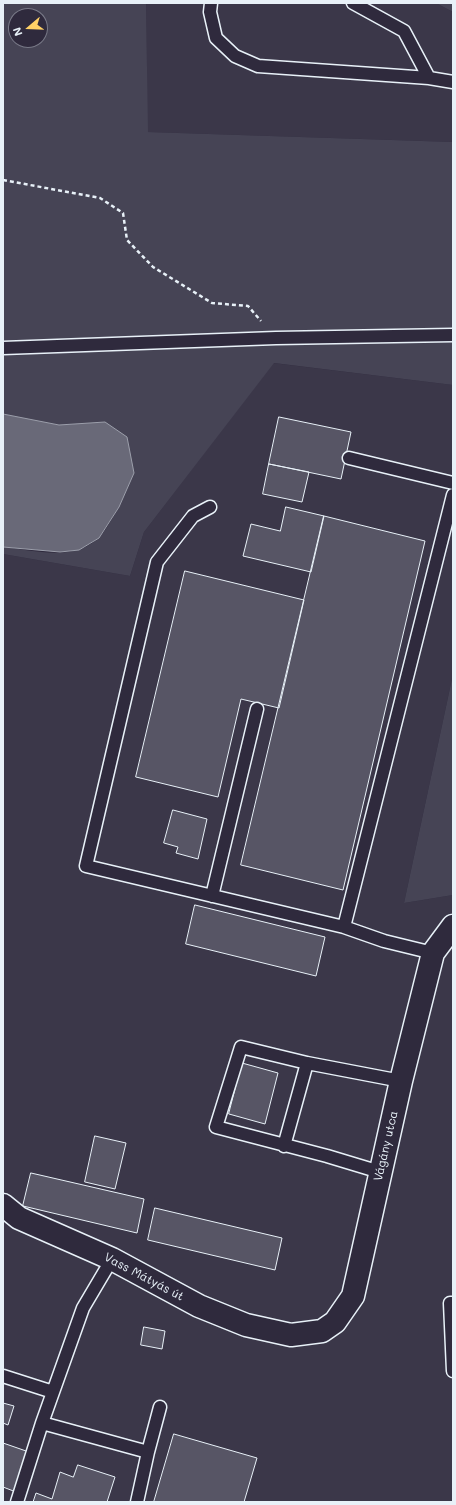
<!DOCTYPE html>
<html>
<head>
<meta charset="utf-8">
<style>
	body { margin:0 }
	#map { position:relative; width:456px; height:1505px; overflow:hidden; background:#2f2a3d; font-family:Mali,sans-serif }
	canvas { display:block }
	.frame { position:absolute; inset:0; border:4px solid #e8f1f8; pointer-events:none }
	.north { position:absolute; left:8px; top:8px; width:40px; height:40px; box-sizing:border-box; background:#2f2a3d; border:1px solid #797a88; border-radius:50%; rotate:251deg; font-size:11px; font-weight:700; line-height:16px; text-align:center; color:#e8f1f8 }
	.north::after { content:''; display:block; margin:auto; width:14px; height:18px; background:#ffd166; clip-path:polygon(50% 0,100% 100%,50% 72%,0 100%) }
</style>
</head>
<body>
<div id="map">
<canvas width="456" height="1505"></canvas>
<div class="frame"></div>
<div class="north">N</div>
</div>
<script>
const c = document.querySelector('canvas').getContext('2d');
c.lineJoin = 'round';
function paint(path, color) { c.fillStyle = color; c.fill(path, 'evenodd'); }
function stroke(path, color, width, dash) { c.strokeStyle = color; c.lineWidth = width; c.lineCap = dash ? 'butt' : 'round'; c.setLineDash(dash || []); c.stroke(path); }
function label(font, color, halo, rows, align = 'center') {
  c.font = font + ' Mali,sans-serif'; c.lineWidth = 3; c.setLineDash([]); c.textBaseline = 'middle'; c.strokeStyle = halo; c.fillStyle = color; for (const [text, x, y, turn = 0] of rows) {
    c.save(); c.translate(x, y); c.rotate((+turn || 0) * Math.PI / 180); c.textAlign = isNaN(turn) ? turn : align; if (halo) c.strokeText(text, 0, 0); c.fillText(text, 0, 0); c.restore();
  }
}
paint(new Path2D(`
	M146 3H436L453 12V142L147 132Z
	M273 363 453 385V674L404 903 453 895V1502H3V554L130 576 144 532Z`), '#3b3749');
paint(new Path2D(`
	M3 3H146L148 132 453 142V385L274 363 144 532 130 576 3 554V547C33 550 74 562 98 538 106 531 113 516 119 507L105 422 59 425 3 414ZM16 16H40V40H16Z
	M436 3H453V12Z
	M453 674V895L404 903Z`), '#464455');
const water = new Path2D(`
	M3 414 59 425 105 422 127 437 134 473 119 507 99 538 79 550 60 552 3 547Z`);
paint(water, '#696978');
stroke(water, '#9c9fab', 1);
const building = new Path2D(`
	M279 417 351 432 341 479 269 464Z
	M269 464 309 472 302 502 263 494Z
	M286 507 324 516 311 572 243 556 251 524 280 531Z
	M324 516 425 541 343 890 241 865Z
	M185 571 304 600 279 708 241 699 218 797 136 777Z
	M173 810 207 819 198 859 176 853 178 847 164 843Z
	M195 905 325 937 316 976 186 944Z
	M242 1063 278 1073 265 1124 229 1114Z
	M95 1136 126 1143 115 1189 85 1182Z
	M31 1173 144 1199 137 1233 23 1206Z
	M155 1208 282 1238 275 1270 148 1240Z
	M144 1327 165 1331 162 1349 141 1345Z
	M3 1403 14 1406 8 1425 3 1423Z
	M174 1434 257 1458 244 1502H154Z
	M3 1443 29 1452 16 1492 3 1487Z
	M78 1465 115 1477 107 1502H33L36 1493 52 1499 60 1472 73 1477Z`);
paint(building, '#575565');
stroke(building, '#e8f1f8', 1);
const service = new Path2D(`
	M211 3 210 12 216 38 235 56 258 66 429 78 453 82
	M353 3 404 31 429 78
	M3 348 276 338 453 335
	M349 458 453 483
	M210 507 193 516 157 562 86 866 344 927 384 941 433 953
	M212 896 257 709
	M344 927 453 495
	M284 1146 307 1063
	M380 1172 327 1156 216 1127 241 1047 307 1063 401 1081
	M453 1303H450L453 1371
	M3 1376 53 1392
	M42 1423 148 1452 137 1502
	M148 1452 160 1407
	M17 1502 42 1423 83 1308 112 1259`);
const minor = new Path2D(`
	M3 1205 19 1218 112 1259 199 1306 246 1325 291 1335 322 1331 335 1322 353 1296 401 1081 433 953 453 926`);
stroke(service, '#e8f1f8', 15);
stroke(minor, '#e8f1f8', 25);
stroke(new Path2D(`
	M3 180 100 198 123 213 127 240 153 267 212 303 248 306 261 321`), '#e8f1f8', 2.5, [4, 3]);
stroke(service, '#2f2a3d', 12);
stroke(minor, '#2f2a3d', 22);
label('12px', '#e8f1f8', '#2f2a3d', [
	["Vágány utca",386,1146,-77],
	["Vass Mátyás út",144,1277,28]
]);
</script>
</body>
</html>
